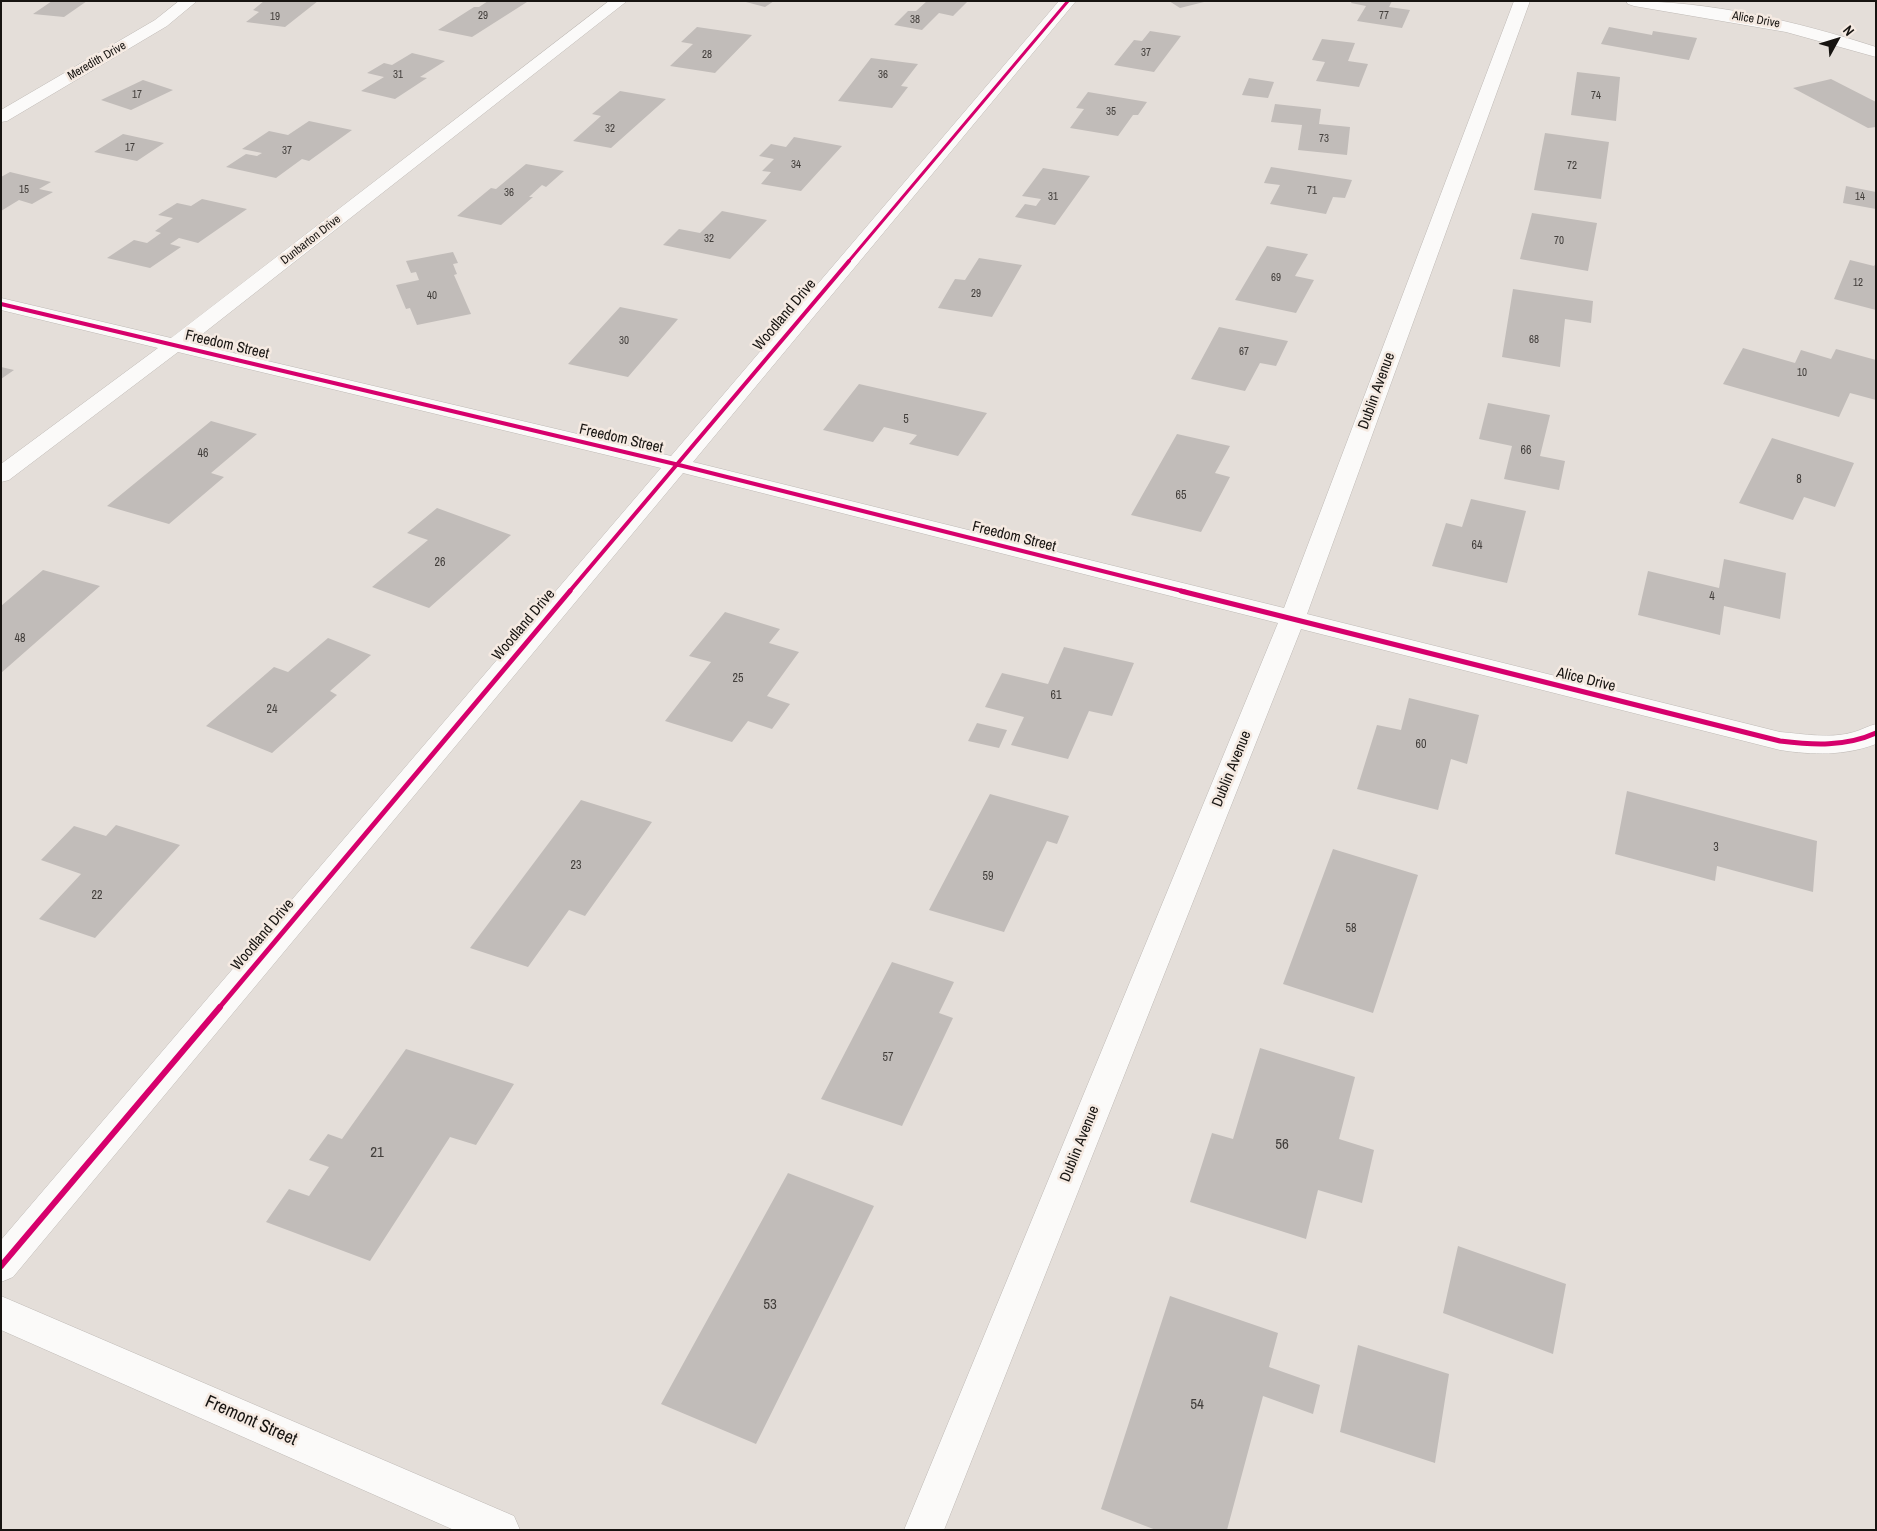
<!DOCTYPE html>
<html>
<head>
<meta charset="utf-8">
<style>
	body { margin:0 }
	#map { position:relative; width:1877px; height:1531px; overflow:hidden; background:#e4ded9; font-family:"Archivo Narrow",sans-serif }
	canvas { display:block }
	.frame { position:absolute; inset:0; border:2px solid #171411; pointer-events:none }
	.north { position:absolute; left:1812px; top:15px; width:50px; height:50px; -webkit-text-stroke:4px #f5eae2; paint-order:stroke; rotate:51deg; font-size:14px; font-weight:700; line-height:20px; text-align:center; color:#171411 }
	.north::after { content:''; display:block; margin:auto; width:18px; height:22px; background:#171411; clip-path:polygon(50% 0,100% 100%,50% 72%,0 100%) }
</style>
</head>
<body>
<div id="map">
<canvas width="1877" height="1531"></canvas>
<div class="frame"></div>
<div class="north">N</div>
</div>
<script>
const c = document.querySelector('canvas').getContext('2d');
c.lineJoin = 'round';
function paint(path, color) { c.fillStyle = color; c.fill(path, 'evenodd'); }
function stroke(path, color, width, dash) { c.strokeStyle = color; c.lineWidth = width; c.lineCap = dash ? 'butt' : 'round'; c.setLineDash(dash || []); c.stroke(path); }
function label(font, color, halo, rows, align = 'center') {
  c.font = font + ' "Archivo Narrow",sans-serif'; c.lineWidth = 5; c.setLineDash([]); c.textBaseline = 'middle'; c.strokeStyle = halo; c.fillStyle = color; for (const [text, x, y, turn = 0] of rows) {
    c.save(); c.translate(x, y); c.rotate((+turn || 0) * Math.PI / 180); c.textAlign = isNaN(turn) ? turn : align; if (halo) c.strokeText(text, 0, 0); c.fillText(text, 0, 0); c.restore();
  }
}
paint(new Path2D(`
	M52 1H87L64 17 33 14Z
	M264 1H318L285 27 246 22 259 12 253 10Z
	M488 1 527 2 472 37 438 30 474 7H479Z
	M742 1H774L765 7Z
	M927 1H968L953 16 939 13 922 30 894 25 908 11H916Z
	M1169 1H1204V2L1180 8Z
	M1352 1H1392L1389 7 1410 10 1402 28 1357 21 1366 6 1351 3Z
	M697 27 752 35 715 73 670 66 693 44 681 42Z
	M1609 27 1652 35 1653 31 1697 38 1689 60 1601 44Z
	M1150 31 1181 36 1154 72 1114 65 1134 40 1142 41Z
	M1322 39 1355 43 1348 61 1368 64 1359 87 1316 81 1325 62 1312 60Z
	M412 53 445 61 420 77 427 78 395 99 361 91 384 77 367 73 384 63 392 65Z
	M871 58 918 64 901 86 908 87 892 108 838 101Z
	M1577 72 1620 77 1616 121 1571 115Z
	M1249 78 1274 82 1268 98 1242 95Z
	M1831 79 1876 102V127L1868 128 1793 88Z
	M143 80 173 90 131 110 101 100Z
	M620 91 666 99 611 148 573 141 601 116 592 114Z
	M1088 92 1147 102 1138 115H1133L1118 136 1070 128 1084 109 1076 108Z
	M1275 104 1321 109 1319 124 1350 127 1347 155 1298 150 1302 125 1271 122Z
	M309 121 352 130 309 161 302 159 276 178 226 167 246 154 257 156 262 153 242 149 269 131 288 135Z
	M1545 133 1609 142 1601 199 1534 190Z
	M123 134 164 143 137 161 94 152Z
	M794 137 842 146 801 191 761 184 771 172 762 171 774 159 759 156 771 144 786 147Z
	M526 164 564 171 546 187 542 185 529 197H533L501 225 457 216 491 188 496 189Z
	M1271 167 1352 180 1345 198 1333 197 1326 214 1270 204 1280 185 1264 183Z
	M1043 168 1090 176 1055 225 1015 217 1025 204 1036 206 1041 199 1022 196Z
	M10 172 51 182 39 189 53 192 32 204 19 200 1 211V177Z
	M1846 186 1876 192V209L1843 203Z
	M202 199 247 209 198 243 179 238 170 244 181 247 150 268 107 258 134 240 147 243 161 233 155 231 173 218 158 215 177 203 191 206Z
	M722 211 767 220 730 259 663 245 679 229 700 233Z
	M1532 213 1597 223 1588 271 1520 259Z
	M1267 246 1308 254 1295 276 1314 280 1296 313 1235 300Z
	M453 252 458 263 453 264 457 274 454 275 471 314 417 325 410 308 406 309 396 285 419 280 416 272 411 273 406 261Z
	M979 258 1022 265 992 317 938 308 955 279 965 280Z
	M1850 260 1874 266 1876 263V310L1834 299Z
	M1513 289 1593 301 1591 323 1565 319 1560 367 1502 357Z
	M620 307 678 319 628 377 568 364Z
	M1219 327 1288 341 1276 366 1260 363 1245 391 1191 379Z
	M1743 348 1795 363 1801 350 1831 359 1836 349 1876 360V400L1850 393 1839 417 1723 384Z
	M1 367 14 370 1 379Z
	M859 384 987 413 958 456 909 444 917 435 884 427 873 442 823 430Z
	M1488 403 1550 415 1540 456 1565 461 1559 490 1504 479 1512 446 1479 439Z
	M211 421 257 434 211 473 224 477 169 524 107 506Z
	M1177 434 1230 446 1215 473 1230 477 1201 532 1131 515Z
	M1772 438 1854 463 1835 507 1804 497 1793 520 1739 503Z
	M1471 499 1526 511 1507 583 1432 566 1446 523 1462 527Z
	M437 508 511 535 429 608 372 587 428 540 407 533Z
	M1724 559 1786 573 1780 619 1724 606 1720 635 1638 615 1648 571 1719 588Z
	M43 570 100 586 1 673V606Z
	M725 612 780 629 769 643 799 652 767 696 790 704 772 729 748 721 732 742 665 721 711 662 689 656Z
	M328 638 371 655 330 691 337 695 272 753 206 726 274 667 288 672Z
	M1064 647 1134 663 1112 716 1089 711 1068 759 1011 745 1024 717 985 707 1002 673 1048 684Z
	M1409 698 1479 715 1467 764 1451 759 1438 810 1357 789 1377 725 1401 730Z
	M977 723 1007 730 999 748 968 741Z
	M1627 791 1817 841 1813 892 1717 866 1715 881 1615 854Z
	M990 794 1069 816 1057 844 1047 841 1004 932 929 910Z
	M581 800 652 822 585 916 569 910 528 967 470 948Z
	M116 825 180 845 95 938 39 919 81 874 41 860 74 826 106 836Z
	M1333 849 1418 875 1373 1013 1283 984Z
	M892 962 954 982 939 1013 953 1018 902 1126 821 1099Z
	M1260 1048 1355 1077 1339 1139 1374 1150 1362 1203 1318 1190 1306 1239 1190 1202 1212 1133 1233 1139Z
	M406 1049 514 1084 476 1145 450 1137 370 1261 266 1222 289 1189 309 1196 329 1167 309 1160 328 1134 342 1139Z
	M788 1173 874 1206 756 1444 661 1404Z
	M1458 1246 1566 1284 1553 1354 1443 1313Z
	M1170 1296 1278 1333 1269 1367 1320 1385 1313 1414 1263 1396 1227 1530H1156L1101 1509Z
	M1358 1345 1449 1374 1435 1463 1340 1432Z`), '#c1bcb9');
const minor = new Path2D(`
	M179 1H197L167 26 7 121 1 122V110L155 20Z
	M609 1H627L191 343 671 456 1059 1H1076L693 462 1284 608 1514 1H1530L1307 614 1780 732C1804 734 1831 739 1854 732 1861 730 1868 726 1876 724V744C1844 756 1813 755 1780 750L1301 629 944 1530H904L1278 623 683 473 13 1277 1 1282V1240L661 468 178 352 9 480 1 482V464L158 348 1 310V298L171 338Z
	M1626 1C1710 1 1796 21 1876 47V57L1786 32 1634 6 1628 4Z
	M1 1296 514 1516 520 1530H454L1 1330Z`);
stroke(minor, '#beb9b5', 1);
paint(minor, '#fbfaf9');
stroke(new Path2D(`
	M848 262 1068 1`), '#d6006c', 3);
stroke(new Path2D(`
	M1 304 675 464 1186 592
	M569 592 849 261`), '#d6006c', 4);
stroke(new Path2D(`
	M1181 591 1780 741C1813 745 1845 747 1876 733
	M219 1008 570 591`), '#d6006c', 5);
stroke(new Path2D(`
	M1 1266 220 1007`), '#d6006c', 6);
label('11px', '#423e3b', null, [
	["29",483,16],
	["77",1384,16],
	["19",275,17],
	["38",915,20],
	["37",1146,53],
	["28",707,55],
	["31",398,75],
	["36",883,75],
	["17",137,95],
	["74",1596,96],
	["35",1111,112],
	["32",610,129],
	["73",1324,139],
	["17",130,148],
	["37",287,151],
	["34",796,165],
	["72",1572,166],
	["15",24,190],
	["71",1312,191],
	["36",509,193],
	["31",1053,197],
	["14",1860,197],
	["32",709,239],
	["70",1559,241],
	["69",1276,278],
	["12",1858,283],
	["29",976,294],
	["40",432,296],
	["68",1534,340],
	["30",624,341],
	["67",1244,352],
	["10",1802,373]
]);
label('12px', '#171411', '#f5eae2', [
	["Alice Drive",1756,20,10],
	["Meredith Drive",97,61,-30],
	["Dunbarton Drive",311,240,-38]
]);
label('12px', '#423e3b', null, [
	["5",906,420],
	["66",1526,451],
	["46",203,454],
	["8",1799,480],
	["65",1181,496],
	["64",1477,546],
	["26",440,563],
	["4",1712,597],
	["48",20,639],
	["25",738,679],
	["61",1056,696],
	["24",272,710],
	["60",1421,745],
	["3",1716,848],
	["23",576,866],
	["59",988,877],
	["22",97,896],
	["58",1351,929],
	["57",888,1058]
]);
label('15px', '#171411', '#f5eae2', [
	["Woodland Drive",785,315,-50],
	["Freedom Street",227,345,13],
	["Dublin Avenue",1377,391,-70],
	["Freedom Street",621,439,13],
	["Freedom Street",1014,537,14],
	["Woodland Drive",524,625,-50],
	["Alice Drive",1586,680,14],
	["Dublin Avenue",1232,769,-68],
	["Woodland Drive",263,935,-50],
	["Dublin Avenue",1080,1144,-68]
]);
label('15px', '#423e3b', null, [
	["56",1282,1145],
	["21",377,1153],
	["53",770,1305],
	["54",1197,1405]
]);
label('18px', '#171411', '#f5eae2', [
	["Fremont Street",251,1421,24]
]);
</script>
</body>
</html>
